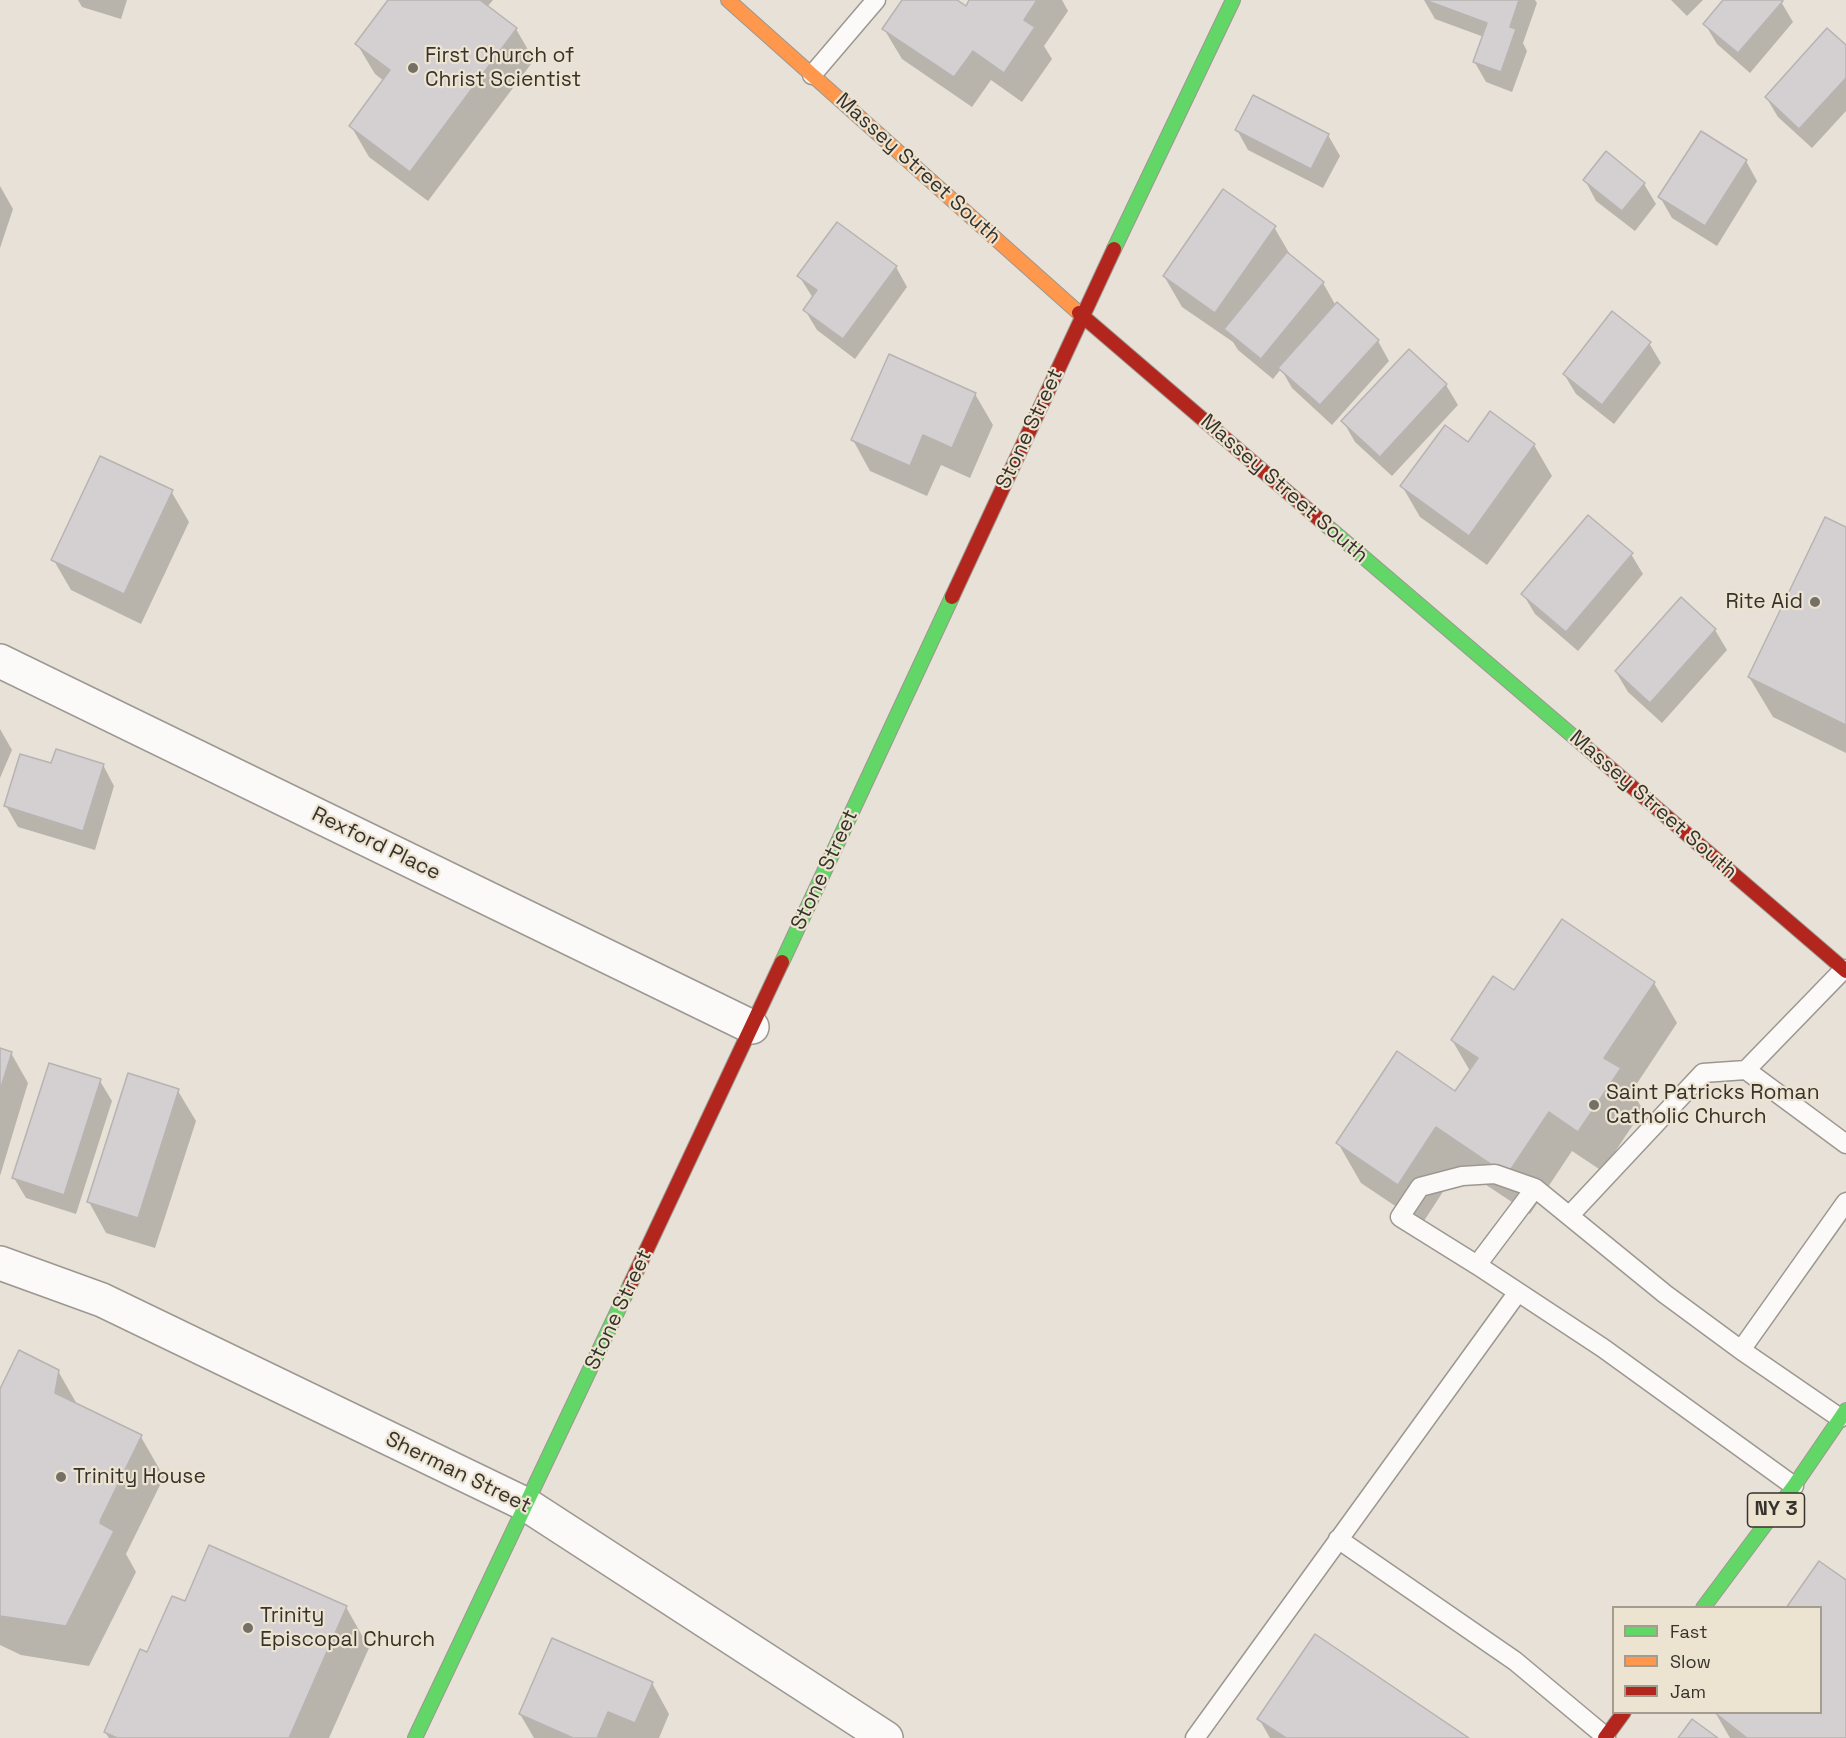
<!DOCTYPE html>
<html>
<head>
<meta charset="utf-8">
<style>
	body { margin:0 }
	#map { position:relative; width:1846px; height:1738px; overflow:hidden; background:#e7e1d7; font-family:"Space Grotesk",sans-serif }
	canvas { display:block }
	.legend { position:absolute; left:1612px; top:1606px; width:210px; height:108px; box-sizing:border-box; background:#ede3d1; border:2px solid #a49d8f; margin:0; padding:8px 10px; list-style:none; font-size:18px; color:#36332c }
	.legend li { display:flex; align-items:center; gap:12px; height:30px }
	.legend b { width:30px; border:2px solid #a49d8f }
</style>
</head>
<body>
<div id="map">
<canvas width="1846" height="1738"></canvas>
<ul class="legend">
<li><b style="height:8px;background:#63d668"></b>Fast</li>
<li><b style="height:8px;background:#ff974d"></b>Slow</li>
<li><b style="height:8px;background:#b3261e"></b>Jam</li>
</ul>
</div>
<script>
const c = document.querySelector('canvas').getContext('2d');
c.lineJoin = 'round';
function paint(path, color) { c.fillStyle = color; c.fill(path, 'evenodd'); }
function stroke(path, color, width, dash) { c.strokeStyle = color; c.lineWidth = width; c.lineCap = dash ? 'butt' : 'round'; c.setLineDash(dash || []); c.stroke(path); }
function label(font, color, halo, rows, align = 'center') {
  c.font = font + ' "Space Grotesk",sans-serif'; c.lineWidth = 4.5; c.setLineDash([]); c.textBaseline = 'middle'; c.strokeStyle = halo; c.fillStyle = color; for (const [text, x, y, turn = 0] of rows) {
    c.save(); c.translate(x, y); c.rotate((+turn || 0) * Math.PI / 180); c.textAlign = isNaN(turn) ? turn : align; if (halo) c.strokeText(text, 0, 0); c.fillText(text, 0, 0); c.restore();
  }
}
paint(new Path2D(`
	M78 0H127L121 19 82 7Z
	M390 0H493L487 7 516 29 534 60 428 201 369 157 351 126 384 81 375 74 357 44Z
	M904 0H954L966 8 971 0H1062L1068 11 1044 46 1052 59 1022 102 991 80 972 107 902 59 884 29Z
	M1424 0H1535L1537 3 1523 43 1527 51 1512 92 1486 82 1474 61 1484 37 1435 19Z
	M1671 0H1703L1687 16Z
	M1725 0H1780L1793 22 1750 73 1717 44 1705 24Z
	M1846 47V111L1812 148 1778 117 1766 97Z
	M1237 130 1328 135 1340 156 1323 188 1248 150Z
	M1746 161 1757 181 1717 246 1672 218 1660 197Z
	M1585 180 1644 184 1656 204 1635 231 1596 201Z
	M0 186 13 209 0 248Z
	M1274 227 1292 258 1323 283 1336 306 1378 341 1389 361 1332 425 1292 388 1281 369 1273 379 1238 350 1233 342 1182 307 1164 276Z
	M896 267 907 287 855 359 817 330 805 310 813 298 799 276Z
	M1649 343 1661 363 1614 424 1576 394 1564 374Z
	M890 356 975 394 993 425 970 478 941 465 927 496 870 471 853 440Z
	M1446 385 1458 405 1392 476 1355 442 1343 421Z
	M1534 445 1552 476 1487 565 1420 517 1402 486Z
	M171 491 189 522 141 624 71 590 53 559Z
	M1846 529V753L1773 717 1749 677Z
	M1631 554 1643 574 1578 651 1535 614 1523 594Z
	M1681 599 1715 630 1727 650 1662 723 1628 692 1616 672Z
	M0 729 12 750 0 778Z
	M52 765H103L114 786 95 850 18 827 6 806Z
	M1654 983 1677 1023 1632 1091 1643 1110 1602 1171 1572 1151 1530 1214 1459 1167 1422 1224 1361 1183 1338 1143 1456 1093 1470 1071 1452 1040 1515 992Z
	M0 1050 11 1053 28 1083 0 1176Z
	M100 1081 112 1101 76 1214 26 1198 14 1178Z
	M178 1091 196 1121 155 1248 106 1233 89 1202Z
	M58 1371 78 1406 141 1437 164 1477 126 1554 136 1572 89 1666 21 1655 0 1645V1393Z
	M1846 1582V1738H1730L1715 1712H1820Z
	M185 1603 346 1607 369 1648 329 1738H109L105 1732 148 1654Z
	M652 1683 669 1714 659 1738H534L520 1714Z
	M1259 1719 1466 1738H1270Z`), '#0003');
const building = new Path2D(`
	M388 0H480L517 28 410 172 349 126 390 70 355 44Z
	M902 0H957L966 6 969 0H1037L1024 20 1035 27 1004 73 973 51 954 77 882 29Z
	M1425 0H1519L1510 27 1516 29 1501 72 1473 62 1487 23Z
	M1723 0H1782L1783 1 1738 53 1703 24Z
	M1827 28 1846 45V78L1799 129 1765 97Z
	M1253 95 1329 134 1311 169 1235 130Z
	M1701 131 1747 160 1705 226 1658 197Z
	M1606 151 1645 183 1622 211 1583 180Z
	M1223 189 1276 226 1215 313 1163 276Z
	M837 222 897 266 843 339 803 310 817 290 797 276Z
	M1287 252 1324 282 1261 359 1224 329Z
	M1337 302 1379 340 1320 405 1278 368Z
	M1612 311 1651 342 1602 405 1563 374Z
	M1409 349 1447 384 1380 457 1341 421Z
	M889 354 976 393 952 448 923 435 910 466 851 440Z
	M1490 411 1535 444 1469 536 1400 486 1445 425 1468 442Z
	M100 456 173 490 124 594 51 560Z
	M1588 515 1633 553 1566 632 1521 594Z
	M1825 517 1846 527V725L1748 677Z
	M1681 597 1716 629 1650 703 1615 671Z
	M56 749 104 764 83 831 4 806 20 754 51 763Z
	M1562 919 1655 982 1604 1058 1621 1068 1578 1132 1549 1112 1507 1175 1436 1127 1398 1185 1336 1143 1397 1051 1455 1091 1478 1058 1451 1040 1493 976 1514 990Z
	M0 1048 12 1052 0 1090Z
	M49 1063 101 1079 64 1195 12 1178Z
	M128 1073 179 1089 138 1218 87 1202Z
	M19 1350 59 1370 55 1393 142 1435 101 1519 100 1523 114 1531 66 1626 0 1616V1389Z
	M209 1545 347 1606 289 1738H117L104 1732 140 1649 147 1652 172 1596 185 1601Z
	M1819 1561 1846 1580V1738H1747L1714 1712H1820V1608H1786Z
	M1315 1634 1469 1738H1286L1257 1719Z
	M552 1638 653 1682 635 1723 608 1712 597 1738H573L519 1714Z
	M1692 1719 1718 1738H1678Z`);
paint(building, '#d4d0d2');
stroke(building, '#b7b3b2', 1.5);
const lane = new Path2D(`
	M812 75 876 0
	M1844 969 1746 1070 1846 1144
	M1570 1215 1703 1073 1746 1070
	M1477 1265 1400 1217 1420 1187 1462 1176 1495 1174 1535 1188
	M1518 1292 1477 1265 1535 1188 1665 1294 1741 1350 1846 1202
	M1741 1350 1840 1418
	M1338 1539 1515 1661 1606 1737
	M1195 1738 1518 1292 1603 1348 1794 1486`);
const street = new Path2D(`
	M0 661 752 1027
	M0 1263 102 1300 527 1505 886 1738`);
const fast = new Path2D(`
	M1114 249 1233 0
	M1320 520 1581 743
	M782 962 952 597
	M1703 1608 1794 1486 1846 1410
	M415 1738 630 1285`);
const slow = new Path2D(`
	M728 0 1079 313`);
const jam = new Path2D(`
	M1079 313 1320 520
	M952 597 1114 249
	M1581 743 1846 971
	M630 1285 782 962
	M1605 1738 1624 1712`);
stroke(lane, '#9c9790', 21);
stroke(street, '#9c9790', 36);
stroke(fast, '#9c9790', 16);
stroke(slow, '#9c9790', 16);
stroke(jam, '#9c9790', 16);
stroke(lane, '#fbfaf9', 18);
stroke(street, '#fbfaf9', 33);
stroke(fast, '#63d668', 14);
stroke(slow, '#ff974d', 14);
stroke(jam, '#b3261e', 14);
for (const [x, y, r, color] of [
	[413,68,6,"#747068"],
	[1815,602,6,"#747068"],
	[1594,1105,6,"#747068"],
	[61,1477,6,"#747068"],
	[248,1628,6,"#747068"]
]) { const dot = new Path2D(); dot.arc(x, y, r, 0, 2 * Math.PI); c.fillStyle = color; c.fill(dot); stroke(dot, '#ede3d1', 2); }
for (const [x, y, w] of [
	[1776,1510,57]
]) { const box = new Path2D(); box.roundRect(x - w / 2, y - 17, w, 34, 4.5); c.fillStyle = '#ede3d1'; c.fill(box); stroke(box, '#36332c', 1.5); }
label('bold 20px', '#36332c', null, [
	["NY 3",1776,1510]
]);
label('21px', '#36332c', '#ede3d1', [
	["First Church of",425,56],
	["Christ Scientist",425,80],
	["Rite Aid",1803,602,"right"],
	["Saint Patricks Roman",1606,1093],
	["Catholic Church",1606,1117],
	["Trinity House",73,1477],
	["Trinity",260,1616],
	["Episcopal Church",260,1640]
], 'left');
label('21px', '#36332c', '#ede3d1', [
	["Massey Street South",918,169,42],
	["Stone Street",1030,429,-65],
	["Massey Street South",1284,489,41],
	["Massey Street South",1653,805,41],
	["Rexford Place",376,844,26],
	["Stone Street",825,870,-65],
	["Stone Street",619,1310,-65],
	["Sherman Street",458,1473,26]
]);
</script>
</body>
</html>
